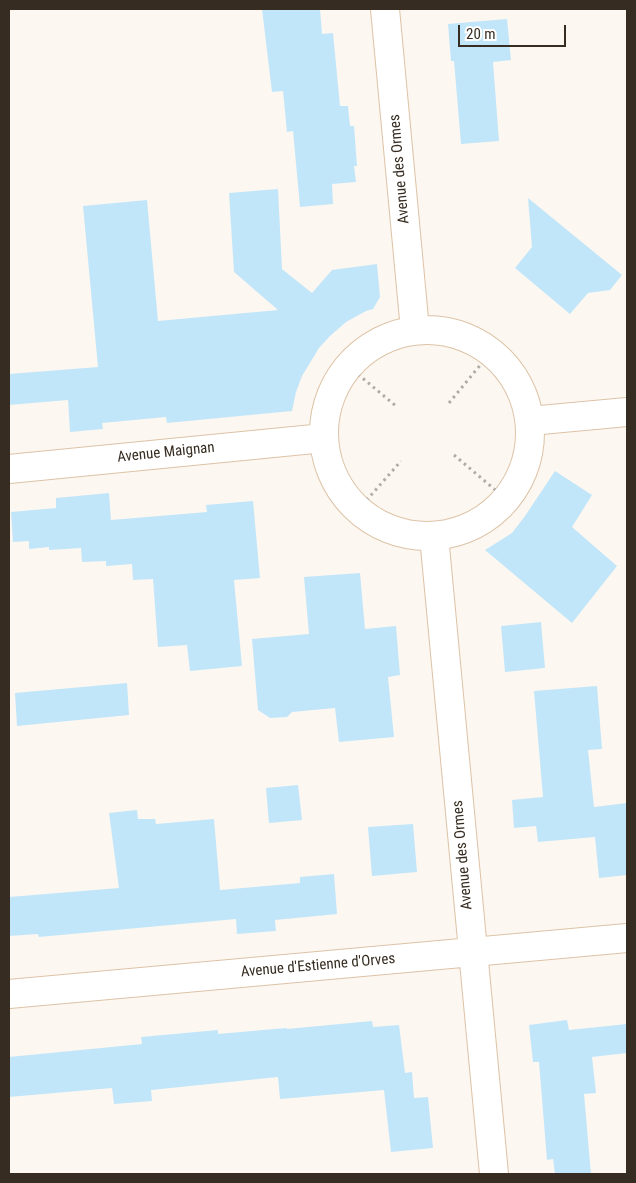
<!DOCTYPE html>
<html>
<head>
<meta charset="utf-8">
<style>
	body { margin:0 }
	#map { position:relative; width:636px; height:1183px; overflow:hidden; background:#fcf7f1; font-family:"Roboto Condensed",sans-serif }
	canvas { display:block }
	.frame { position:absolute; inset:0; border:10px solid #362c21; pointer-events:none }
	.scale { position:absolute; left:458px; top:25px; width:108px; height:22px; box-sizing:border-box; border:2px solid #362c21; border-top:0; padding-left:6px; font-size:15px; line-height:18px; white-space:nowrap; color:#362c21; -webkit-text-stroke:4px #fff; paint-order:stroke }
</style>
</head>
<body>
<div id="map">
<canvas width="636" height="1183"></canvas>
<div class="frame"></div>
<div class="scale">20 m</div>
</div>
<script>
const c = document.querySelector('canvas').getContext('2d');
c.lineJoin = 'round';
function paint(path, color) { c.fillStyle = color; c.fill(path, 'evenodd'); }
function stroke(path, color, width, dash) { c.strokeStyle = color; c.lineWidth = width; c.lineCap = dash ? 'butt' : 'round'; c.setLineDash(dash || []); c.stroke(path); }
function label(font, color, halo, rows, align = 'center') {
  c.font = font + ' "Roboto Condensed",sans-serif'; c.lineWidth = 5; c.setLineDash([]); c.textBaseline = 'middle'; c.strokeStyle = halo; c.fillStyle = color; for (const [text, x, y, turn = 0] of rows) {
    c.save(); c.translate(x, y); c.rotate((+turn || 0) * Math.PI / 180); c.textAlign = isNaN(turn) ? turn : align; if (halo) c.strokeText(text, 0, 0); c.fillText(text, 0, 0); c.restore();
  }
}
paint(new Path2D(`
	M262 9H320L322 34 333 33 340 106H348L350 126H354L357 166H354L356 182 332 184 333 204 300 207 293 131 287 132 283 91 272 92Z
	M507 19 511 60 493 62 499 141 461 144 454 61H451L448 24Z
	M278 189 282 269 312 293 332 270 377 264 380 297 373 309 366 311 346 322 330 336 319 348 302 376 296 392 292 411 167 423 166 417 102 423 103 429 70 432 68 400 9 405V374L98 367 83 206 147 200 158 321 278 310 234 272 229 193Z
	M528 198 622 275 610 290 588 293 570 314 515 268 532 247Z
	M555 471 592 495 572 527 617 566 572 623 485 550 512 533 525 516Z
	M109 493 111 520 207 512 206 505 253 501 260 578 234 580 242 666 190 671 187 645 158 647 153 579 133 580 132 564 106 566V561L82 562 81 548 49 550V547L29 549V541L13 542 11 512 56 508V498Z
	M360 573 365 629 396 626 400 675 388 677 394 737 339 742 335 708 292 712 287 717 270 718 258 710 252 639 309 634 304 577Z
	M541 622 545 668 505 672 501 626Z
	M127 683 129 715 17 726 15 693Z
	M597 686 602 749 588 750 594 807 627 803V875L599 878 595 837 538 842 536 826 514 828 512 800 543 797 534 691Z
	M298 785 302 820 269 823 266 788Z
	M137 810 138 819H155L156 824 214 819 220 890 300 883V877L334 874 337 914 275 920 276 931 237 934 236 919 39 937 38 934 9 936V897L119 888 109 813Z
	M413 824 417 872 372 876 368 827Z
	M567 1020 569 1030 627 1024V1053L592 1057 596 1093 584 1094 591 1174H555L553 1159 547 1160 539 1062H533L529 1025Z
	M372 1021 373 1027 399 1025 405 1073 412 1072 414 1098 428 1097 433 1148 391 1152 384 1090 280 1099 278 1077 151 1090 152 1101 114 1104 112 1088 9 1097V1057L142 1044 141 1037 218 1030V1034L286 1028 287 1029Z`), '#c2e6f9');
const street = new Path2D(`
	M385 9 415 330
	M324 433a103 103 0 1 1 206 0a103 103 0 1 1-206 0Z
	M530 421 627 412
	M9 469 324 438
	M434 536 494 1174
	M9 994 627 938`);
stroke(street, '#ddc3a7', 30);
stroke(new Path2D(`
	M348 366 396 406
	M449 403 491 352
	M454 455 506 499
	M358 510 401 461`), '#b2aba3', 3, [2.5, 4]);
stroke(street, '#fff', 28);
label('15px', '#362c21', '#fff', [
	["Avenue des Ormes",400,169,-95],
	["Avenue Maignan",166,453,-6],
	["Avenue des Ormes",463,855,-95],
	["Avenue d'Estienne d'Orves",318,966,-5]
]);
</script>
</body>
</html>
